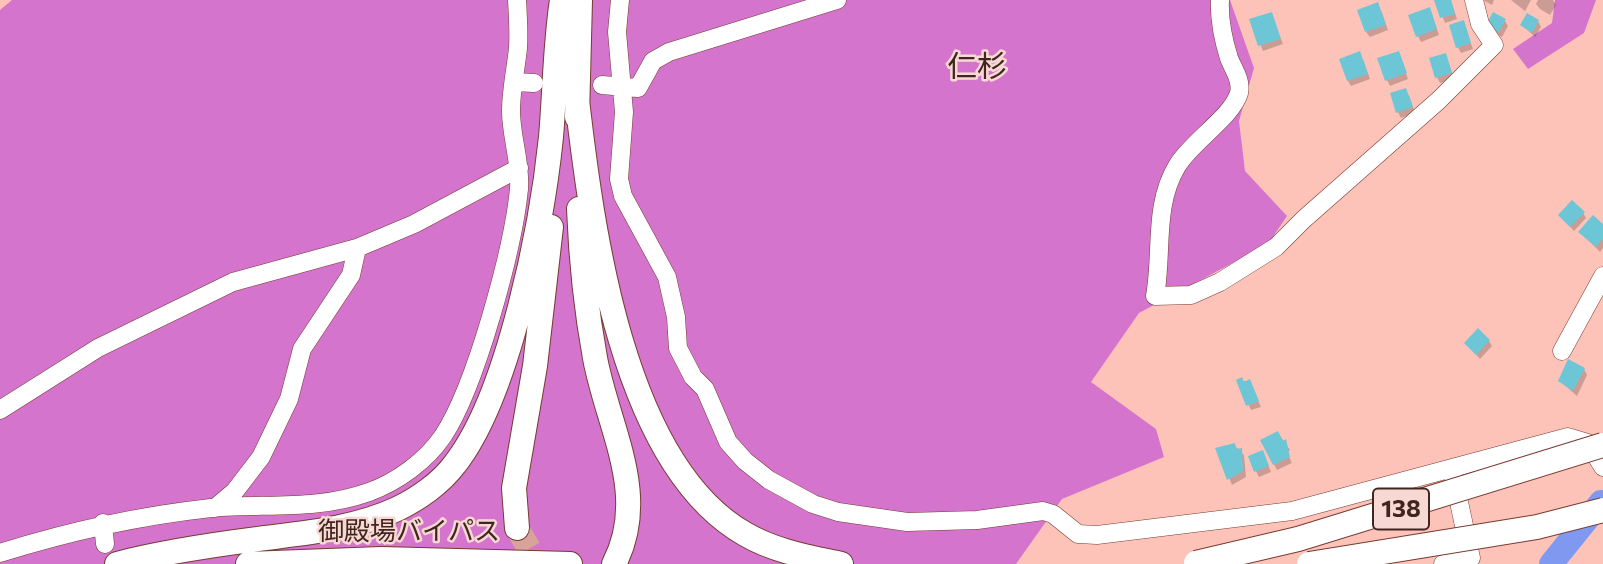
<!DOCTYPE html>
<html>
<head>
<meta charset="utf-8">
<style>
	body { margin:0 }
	canvas { display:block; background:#fec3b8 }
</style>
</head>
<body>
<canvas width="1603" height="564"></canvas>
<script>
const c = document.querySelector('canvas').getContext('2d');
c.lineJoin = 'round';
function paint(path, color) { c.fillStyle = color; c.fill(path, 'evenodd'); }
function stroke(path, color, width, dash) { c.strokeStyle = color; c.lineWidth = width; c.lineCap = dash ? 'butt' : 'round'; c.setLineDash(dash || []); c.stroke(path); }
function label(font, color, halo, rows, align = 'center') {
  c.font = font + ' Commissioner,"Noto Sans JP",sans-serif'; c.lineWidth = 5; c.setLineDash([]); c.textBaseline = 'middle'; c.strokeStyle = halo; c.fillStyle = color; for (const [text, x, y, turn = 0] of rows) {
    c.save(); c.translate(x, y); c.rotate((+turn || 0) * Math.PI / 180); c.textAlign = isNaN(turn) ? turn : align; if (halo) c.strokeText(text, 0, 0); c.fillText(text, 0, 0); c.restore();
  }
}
paint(new Path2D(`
	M12 0H1230L1254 68 1239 121 1245 171 1287 216 1268 244 1139 313 1091 382 1156 429 1164 457 1062 499 1016 564H0V10Z
	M1555 0H1596L1584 33 1528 69 1513 49 1552 23Z`), '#d474cd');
paint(new Path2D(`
	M1436 0H1451L1457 19 1445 23Z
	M1483 0H1494L1492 5Z
	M1511 0H1531L1525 11Z
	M1538 0H1553L1556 5 1550 15 1540 9 1536 4Z
	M1381 10 1388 30 1370 37 1366 32Z
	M1271 14 1283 44 1263 51 1251 21Z
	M1432 15 1439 35 1421 42 1418 36Z
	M1505 21 1508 26 1502 37 1491 31Z
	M1538 21 1541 27 1535 37 1522 25Z
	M1463 22 1473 49 1461 53 1458 47Z
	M1363 59 1370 79 1351 86 1348 81Z
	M1401 59 1408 79 1390 86 1387 80Z
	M1448 61 1454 79 1440 83 1437 77Z
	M1409 95 1415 113 1401 118 1398 112Z
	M1583 213 1586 218 1574 231 1560 215Z
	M1603 227V248L1600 252 1580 232Z
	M1489 341 1492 346 1480 359 1466 343Z
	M1584 369 1587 375 1577 396 1560 381Z
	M1238 381H1249L1261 407 1251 410Z
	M1278 433 1290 450 1287 452 1292 463 1277 470 1274 464Z
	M1234 445 1244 455 1246 477 1232 485 1218 449Z
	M1265 458 1271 472 1259 477 1256 471Z`), '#0003');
stroke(new Path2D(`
	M1551 564 1601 502`), '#7f99f0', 24);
paint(new Path2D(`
	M1434 0H1451L1455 14 1440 18Z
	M1378 2 1386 25 1365 32 1357 10Z
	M1430 7 1437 29 1416 37 1408 15Z
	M1272 12 1281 39 1258 46 1249 19Z
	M1493 12 1506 19 1499 32 1486 25Z
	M1527 13 1539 20 1532 33 1520 25Z
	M1464 20 1471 43 1456 48 1449 25Z
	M1360 51 1368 74 1347 81 1339 59Z
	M1399 51 1407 73 1385 81 1377 58Z
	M1446 53 1452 73 1435 78 1429 58Z
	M1406 88 1413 107 1396 113 1390 93Z
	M1572 200 1585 212 1570 227 1558 215Z
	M1593 215 1603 224V239L1596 247 1578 232Z
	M1478 328 1490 340 1476 355 1464 343Z
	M1568 359 1585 368 1573 391 1558 381Z
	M1242 377 1244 382 1250 379 1259 401 1246 406 1236 380Z
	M1278 431 1283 441 1286 439 1290 457 1273 465 1260 440Z
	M1235 443 1236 449 1242 448 1243 471 1227 480 1215 448Z
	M1263 450 1269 466 1254 472 1248 456Z`), '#6dc6d5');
stroke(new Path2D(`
	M517 528 538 564`), '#d8a39a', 24, [24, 12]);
const minor = new Path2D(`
	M620 0 617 32 624 112 619 179 623 196 667 277 676 317 678 348 693 377 705 389 728 442 745 461 769 480 813 504 838 512 907 522 977 520 1043 511 1053 514 1078 534 1097 535 1292 511 1568 437 1588 443 1603 467
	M1220 0C1219 19 1223 39 1229 58 1233 69 1242 80 1239 93 1232 117 1191 142 1177 166 1153 206 1163 252 1155 296L1191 295 1220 282 1276 247 1304 219 1439 100 1494 45 1480 24 1474 0
	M514 82 534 83
	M602 85 638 88 653 61 669 52 837 0
	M1562 351 1603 276
	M0 410 98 348 233 282 357 248 414 224 519 168
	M215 508 235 491 261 457 289 399 302 349 351 275 357 248
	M103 523 105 544
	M0 553C70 531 138 516 211 508 265 503 316 511 369 492 397 482 426 461 443 436 476 386 513 249 519 189 521 162 511 137 511 111 511 90 516 68 518 48 519 32 518 16 517 0
	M1443 564 1471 558 1454 479`);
const highway = new Path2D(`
	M577 100C592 229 622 464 745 534 774 551 808 557 841 564
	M577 117 580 0
	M579 209C581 259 586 309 595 358 608 428 650 495 614 564
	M517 528 514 488 535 366 551 227
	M117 564C163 552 211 545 258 539 304 533 354 529 397 509 418 499 441 483 455 464 509 395 542 225 551 137 555 91 555 45 562 0
	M248 564 381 559 570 564`);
stroke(minor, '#783a31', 19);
stroke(highway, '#783a31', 26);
stroke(minor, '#fff', 18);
stroke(highway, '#fff', 24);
const highwayBridge = new Path2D(`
	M1196 563 1298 539 1603 445
	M1309 564 1537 527 1603 510`);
stroke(highwayBridge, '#783a31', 26, []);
stroke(highwayBridge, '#fff', 24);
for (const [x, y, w] of [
	[1401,509,56]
]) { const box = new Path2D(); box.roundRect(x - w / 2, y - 20.5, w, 41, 5); c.fillStyle = '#f7d8d3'; c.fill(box); stroke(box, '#412520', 2); }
label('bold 24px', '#412520', null, [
	["138",1401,509]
]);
label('26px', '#412520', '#f7d8d3', [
	["御殿場バイパス",409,531]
]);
label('30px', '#412520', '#f7d8d3', [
	["仁杉",977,67]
]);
</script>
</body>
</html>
